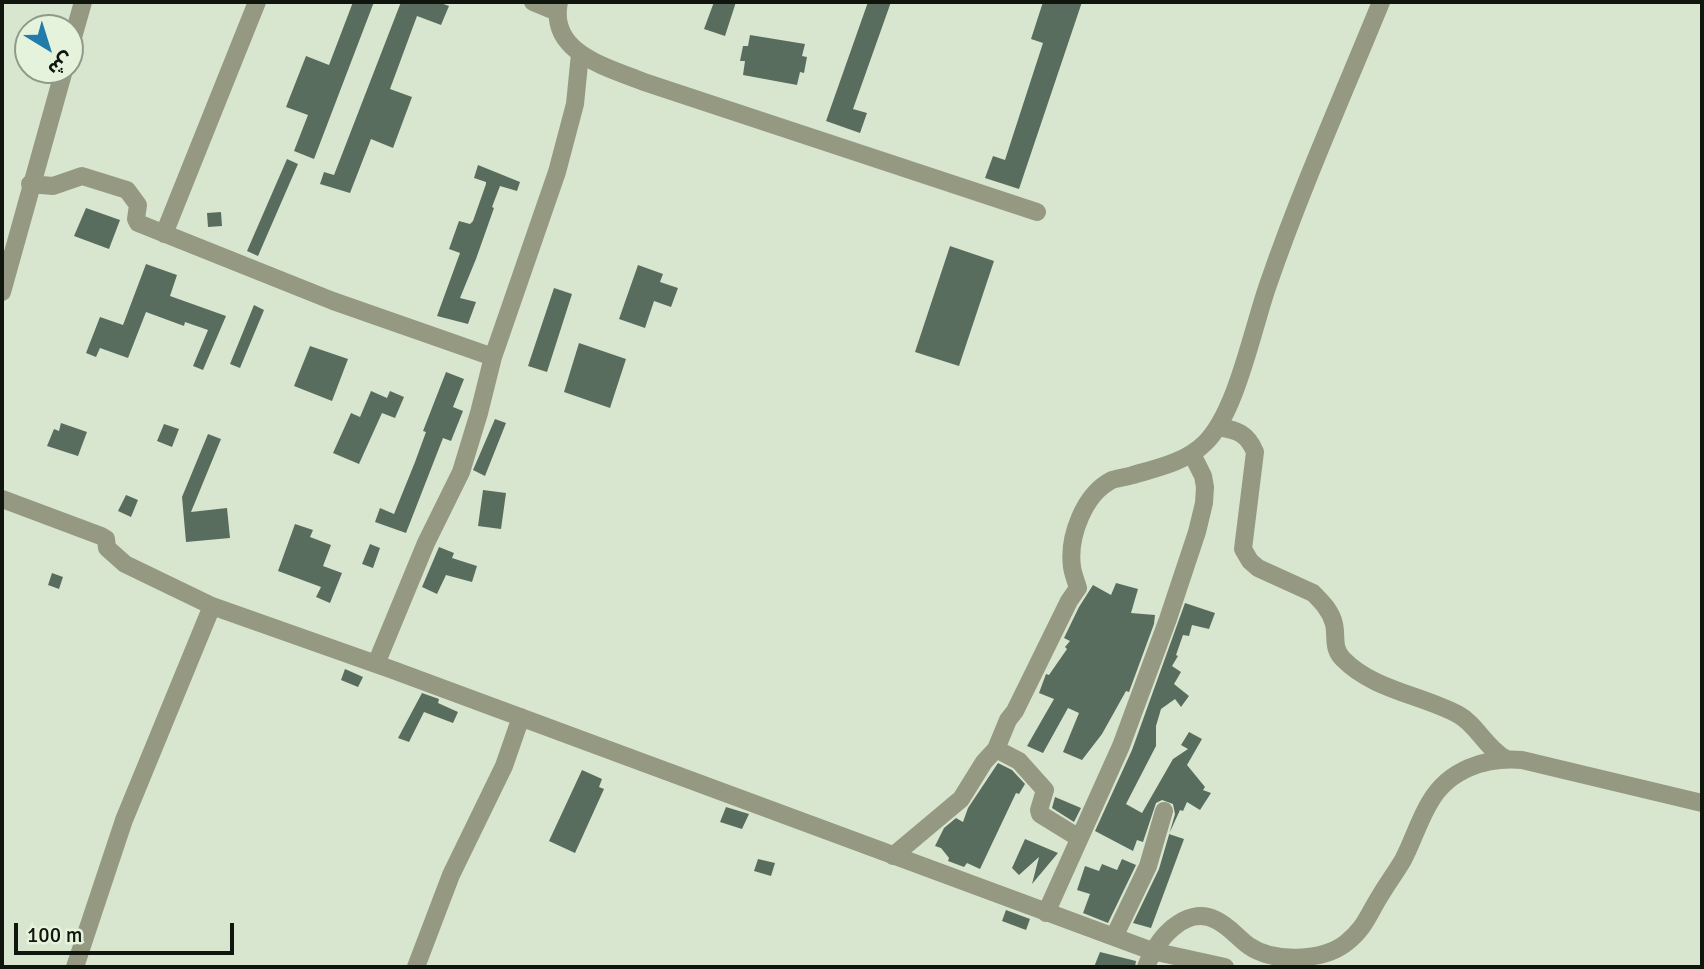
<!DOCTYPE html>
<html>
<head>
<meta charset="utf-8">
<style>
	body { margin:0 }
	#map { position:relative; width:1704px; height:969px; overflow:hidden; background:#d8e6d0; font-family:Signika,"Noto Sans Arabic",sans-serif }
	canvas { display:block }
	.frame { position:absolute; inset:0; border:4px solid #10150e; pointer-events:none }
	.north { position:absolute; left:14px; top:14px; width:70px; height:70px; box-sizing:border-box; background:#e5f3dd; border:2px solid #909a8a; border-radius:50%; rotate:142deg; font-size:19px; font-weight:700; line-height:28px; text-align:center; color:#10150e }
	.north::after { content:''; display:block; margin:auto; width:24px; height:32px; background:#227caa; clip-path:polygon(50% 0,100% 100%,50% 72%,0 100%) }
	.scale { position:absolute; left:14px; top:923px; width:220px; height:32px; box-sizing:border-box; border:4px solid #10150e; border-top:0; padding-left:9px; font-size:21px; line-height:24px; white-space:nowrap; color:#10150e; -webkit-text-stroke:5px #e5f3dd; paint-order:stroke }
</style>
</head>
<body>
<div id="map">
<canvas width="1704" height="969"></canvas>
<div class="frame"></div>
<div class="north">ش</div>
<div class="scale">100 m</div>
</div>
<script>
const c = document.querySelector('canvas').getContext('2d');
c.lineJoin = 'round';
function paint(path, color) { c.fillStyle = color; c.fill(path, 'evenodd'); }
function stroke(path, color, width, dash) { c.strokeStyle = color; c.lineWidth = width; c.lineCap = dash ? 'butt' : 'round'; c.setLineDash(dash || []); c.stroke(path); }
paint(new Path2D(`
	M353 2H374L314 159 294 151 308 115 286 107 306 56 329 65Z
	M401 2H438L449 6 441 25 417 16 390 89 412 97 393 148 371 139 350 193 320 184 324 172 334 175Z
	M714 2H736L725 36 704 29Z
	M868 2H891L853 109 867 113 860 133 826 121Z
	M1043 2H1082L1019 189 985 178 993 156 1005 160 1043 43 1031 39Z
	M750 35 805 44 802 56 807 57 804 73 800 72 797 85 743 75 745 61H740L743 46H748Z
	M287 159 298 164 258 256 247 251Z
	M478 165 520 182 517 191 500 186 492 207 494 208 476 259 460 298 476 302 468 324 437 316 460 253 449 249 459 221 470 224 473 221 486 184V182L474 178Z
	M86 208 120 220 109 249 74 236Z
	M221 212 222 226 208 227 207 213Z
	M950 246 994 261 959 366 915 352Z
	M146 264 177 275 170 296 226 316 203 370 193 366 208 330 185 322 184 326 146 312 128 358 100 348 96 357 86 353 100 317 123 325Z
	M638 265 663 274 660 282 678 288 671 307 654 301 645 328 619 319Z
	M554 288 572 294 547 372 528 366Z
	M254 305 264 310 240 368 230 364Z
	M579 343 626 359 610 408 564 392Z
	M310 346 348 359 332 401 294 386Z
	M446 372 464 379 453 407 463 411 451 441 443 438 406 533 375 522 380 508 394 514 415 462 426 432 423 431Z
	M371 391 387 398 390 391 404 397 395 418 382 413 359 464 333 453 351 413 360 417Z
	M495 419 506 423 485 476 473 470Z
	M61 423 87 432 78 456 47 446 54 429 59 431Z
	M164 424 179 429 172 447 157 441Z
	M208 434 221 439 191 512 227 508 230 538 186 542 182 497Z
	M483 490 506 493 501 529 478 526Z
	M126 495 138 500 131 517 118 511Z
	M295 524 313 530 310 537 331 545 323 566 342 573 330 603 316 597 321 587 278 571Z
	M370 544 380 548 373 568 362 564Z
	M439 547 454 553 452 558 477 566 472 582 446 575 437 594 422 587Z
	M52 573 63 577 59 589 48 585Z
	M1116 583 1138 589 1131 613 1155 615 1154 624 1129 692 1126 691 1102 734 1082 760 1063 752 1079 713 1068 708 1043 753 1027 746 1054 699 1039 693 1046 674 1049 675 1067 649 1065 647 1070 641 1064 638 1079 607 1093 585 1111 595Z
	M1185 603 1215 613 1209 629 1192 625 1189 636 1183 635 1176 655 1178 656 1172 666 1181 672 1174 684 1189 696 1181 707 1175 699 1161 709 1156 726V746L1126 804 1142 813 1173 759 1188 749 1181 745 1189 732 1202 739 1187 765 1205 787 1203 790 1211 793 1200 810 1187 802 1183 811 1180 810 1169 834 1184 839 1151 928 1133 923 1159 869 1175 814 1173 804 1162 800 1156 803 1143 842 1137 840 1133 851 1095 831 1132 750Z
	M345 669 363 677 358 687 341 680Z
	M422 693 439 699 438 703 458 712 453 723 424 712 409 742 398 738Z
	M998 763 1012 770 1025 784 1019 794 1016 793 980 869 967 863 964 867 948 861 949 858 941 848 935 846 944 828 956 818 963 822 968 808Z
	M582 770 602 779 599 787 604 789 575 853 549 841Z
	M1055 797 1081 808 1074 822 1052 808Z
	M726 807 749 814 742 829 720 822Z
	M1025 839 1058 853 1032 884 1039 857 1019 875 1012 868Z
	M758 859 775 863 771 876 754 871Z
	M1122 859 1136 865 1108 923 1083 913 1090 894 1077 890 1085 866 1099 871 1102 864 1117 870Z
	M1006 910 1030 919 1026 930 1002 921Z
	M1100 952 1136 961 1135 967H1094Z`), '#596d5f');
stroke(new Path2D(`
	M533 2 557 12
	M559 2C548 53 607 67 644 82L1037 212
	M70 48 83 2
	M30 184 53 186 82 176 127 190 138 205 136 219 138 223 333 301 493 357
	M164 234 257 2
	M2 292 64 70
	M1218 427C1237 430 1247 433 1255 452L1243 549 1250 561 1258 568 1313 593C1322 602 1331 611 1334 624 1337 637 1332 648 1343 659 1373 690 1422 695 1459 715 1476 724 1486 748 1506 759
	M2 499 101 536 106 539 107 548 125 564 212 606 393 670 1152 951 1225 967
	M376 664 426 543 461 472 479 413 493 357 557 172 575 104 580 54
	M996 749 1019 761 1045 790 1039 810 1040 814 1079 838
	M893 856 961 799 984 762 996 749 1008 720 1015 711 1069 601 1078 588C1076 581 1073 574 1072 567 1068 537 1084 494 1112 480 1118 478 1127 477 1133 475 1157 468 1186 462 1205 443 1237 412 1253 326 1269 282 1302 187 1343 95 1381 2
	M1046 913 1121 746 1168 619 1197 532 1204 503 1205 487 1203 476 1192 454
	M1114 937 1148 866 1164 811
	M75 967 124 820 212 606
	M416 967 451 875 504 766 521 717
	M1146 967C1155 941 1185 904 1216 920 1229 926 1238 938 1249 946 1274 963 1323 961 1346 943 1365 928 1368 915 1380 896 1387 884 1396 872 1403 860 1413 841 1419 820 1430 802 1449 769 1486 757 1522 760L1702 803`), '#959981', 18);
</script>
</body>
</html>
